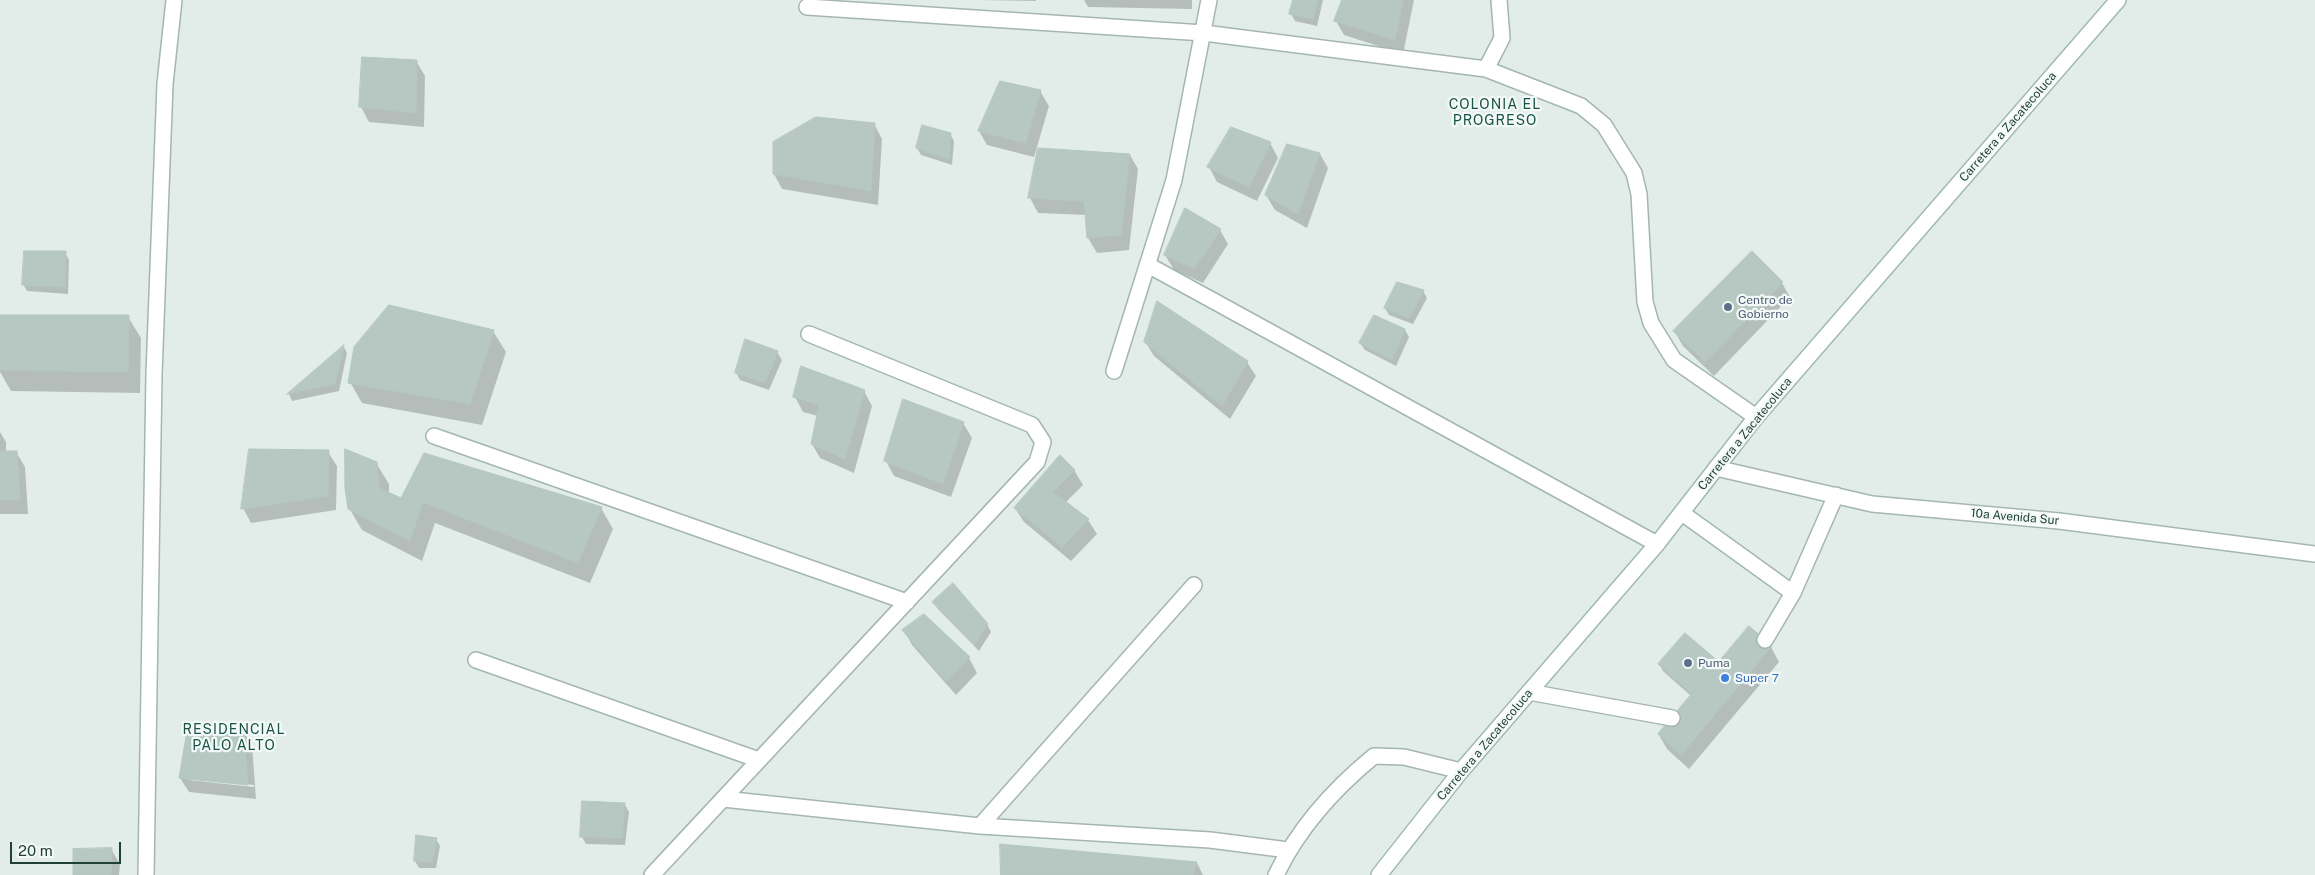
<!DOCTYPE html>
<html>
<head>
<meta charset="utf-8">
<style>
	body { margin:0 }
	#map { position:relative; width:2315px; height:875px; overflow:hidden; background:#e2ede9; font-family:"Public Sans",sans-serif }
	canvas { display:block }
	.scale { position:absolute; left:10px; top:842px; width:111px; height:22px; box-sizing:border-box; border:2px solid #204039; border-top:0; padding-left:6px; font-size:15px; line-height:18px; white-space:nowrap; color:#204039; -webkit-text-stroke:4px #f3f9f6; paint-order:stroke }
</style>
</head>
<body>
<div id="map">
<canvas width="2315" height="875"></canvas>
<div class="scale">20 m</div>
</div>
<script>
const c = document.querySelector('canvas').getContext('2d');
c.lineJoin = 'round';
function paint(path, color) { c.fillStyle = color; c.fill(path, 'evenodd'); }
function stroke(path, color, width, dash) { c.strokeStyle = color; c.lineWidth = width; c.lineCap = dash ? 'butt' : 'round'; c.setLineDash(dash || []); c.stroke(path); }
function label(font, color, halo, rows, align = 'center') {
  c.font = font + ' "Public Sans",sans-serif'; c.lineWidth = 4.5; c.setLineDash([]); c.textBaseline = 'middle'; c.strokeStyle = halo; c.fillStyle = color; for (const [text, x, y, turn = 0] of rows) {
    c.save(); c.translate(x, y); c.rotate((+turn || 0) * Math.PI / 180); c.textAlign = isNaN(turn) ? turn : align; if (halo) c.strokeText(text, 0, 0); c.fillText(text, 0, 0); c.restore();
  }
}
paint(new Path2D(`
	M977 0H1036V1Z
	M1084 0H1192V9L1088 7Z
	M1294 0H1323L1317 26 1295 21 1291 14Z
	M1343 0H1414L1403 54 1344 35 1336 21Z
	M363 59 416 61 425 76 424 127 369 122 361 107Z
	M1040 91 1049 106 1034 157 987 145 979 131Z
	M874 124 882 139 878 205 782 189 774 174Z
	M950 134 954 141 952 165 921 155 917 148Z
	M1270 143 1278 158 1257 201 1217 182 1209 167Z
	M1320 154 1328 168 1307 228 1275 210 1266 195Z
	M1130 155 1138 169 1129 250 1097 253 1088 238 1087 215 1038 213 1030 198Z
	M1220 230 1228 244 1203 283 1174 270 1165 255Z
	M65 253 69 260 68 294 27 291 23 284Z
	M1782 283 1790 297 1714 376 1683 346 1675 332Z
	M1423 291 1427 298 1413 324 1389 315 1385 308Z
	M0 316 128 317 141 338 140 393 11 391 0 372Z
	M1405 330 1409 337 1396 366 1365 350 1360 343Z
	M493 331 506 352 482 425 362 403 350 382Z
	M1145 341 1247 362 1256 376 1230 419 1154 356Z
	M344 347 347 353 339 391 292 401 289 394Z
	M777 352 782 360 769 390 740 380 736 373Z
	M864 391 872 406 854 473 820 458 812 444 818 416 803 412 795 397Z
	M963 423 972 438 951 497 894 476 886 461Z
	M0 432 6 442V452H16L25 467 28 514H0Z
	M328 452 337 466 336 510 251 523 243 508Z
	M376 463 389 484V494L402 500 601 508 613 529 590 583 435 523 422 561 362 530 349 508Z
	M1074 470 1083 485 1065 503 1088 520 1097 534 1071 561 1024 522 1015 508Z
	M933 602 987 624 991 632 979 651 938 609Z
	M1749 628 1771 647 1779 662 1689 769 1667 749 1659 735 1691 696 1663 671 1659 664H1719Z
	M904 630 969 658 977 673 956 695 912 645Z
	M243 730 252 745 256 799 189 792 180 778ZM189 778 254 785V787L189 780Z
	M625 805 629 812 625 845 586 844 582 837Z
	M436 839 440 846 436 868H419L415 861Z
	M1001 846 1197 863 1203 875H1002Z
	M111 849 120 864 119 875H74Z`), '#0003');
const building = new Path2D(`
	M1293 0H1318L1313 19 1289 14Z
	M1342 0H1403L1395 40 1334 21Z
	M362 57 417 60 416 113 359 107Z
	M1000 81 1041 90 1026 143 978 131Z
	M816 117 875 123 871 191 773 174V142Z
	M922 125 951 133 949 159 916 148Z
	M1231 127 1271 142 1249 187 1207 167Z
	M1287 144 1320 153 1298 214 1265 195Z
	M1038 148 1130 154 1121 235 1087 238 1084 201 1028 198Z
	M1185 208 1221 229 1194 269 1164 255Z
	M24 251H66L65 287 22 285Z
	M1752 251 1783 282 1705 362 1673 331Z
	M1397 282 1424 290 1409 318 1384 308Z
	M1157 301 1248 361 1222 406 1144 342Z
	M389 305 494 330 470 404 348 383 354 347Z
	M0 315H129L128 372 0 370Z
	M1374 315 1405 329 1392 360 1359 343Z
	M745 339 778 351 765 383 735 373Z
	M344 345 335 384 287 394Z
	M801 366 865 390 845 459 811 444 819 405 793 397Z
	M903 399 964 422 943 484 884 461Z
	M249 449 329 450 328 496 241 509Z
	M345 449 377 462 379 488 401 498 424 453 602 507 578 563 423 502 410 541 348 509 345 488Z
	M0 451H17L20 500H0Z
	M1060 455 1075 470 1053 492 1089 519 1062 547 1014 508Z
	M953 583 988 624 974 645 932 602Z
	M924 614 970 657 946 681 902 630Z
	M1749 626 1772 646 1681 755 1658 734Z
	M1685 633 1719 662 1692 694 1658 664Z
	M244 729 248 785 179 778 187 731Z
	M582 801 625 803 622 838 580 837Z
	M416 835 437 838 432 862 414 861Z
	M1000 844 1197 862 1193 875H1001Z
	M112 848 111 875H73V849Z`);
paint(building, '#b7c8c2');
stroke(building, '#b3c7c0', 1);
const lane = new Path2D(`
	M1682 513 1793 593 1765 640
	M1793 593 1836 495
	M1529 692 1672 718
	M723 799 980 826 1210 840 1288 850
	M980 826 1194 585
	M1276 875C1298 829 1335 788 1374 756L1404 757 1461 771`);
const street = new Path2D(`
	M807 7 1204 33 1486 69 1581 106 1604 125 1634 173 1639 194 1645 302 1651 323 1674 360 1756 417
	M1486 69 1502 38 1499 0
	M1148 265 1657 544
	M1114 371 1174 180 1209 0
	M434 436 907 602
	M1716 468 1872 504 2059 521 2315 554
	M476 660 759 760
	M146 875 154 374 165 84 174 0
	M652 875 1037 462 1043 442 1032 425 809 334`);
const secondary = new Path2D(`
	M1379 875 1461 771 1657 544 1756 417 2118 0`);
stroke(lane, '#a4b6b1', 18);
stroke(street, '#a4b6b1', 18);
stroke(secondary, '#9fbab2', 18);
stroke(lane, '#fff', 15);
stroke(street, '#fff', 15);
stroke(secondary, '#fff', 15);
for (const [x, y, r, color] of [
	[1728,307,5,"#5c6f8a"],
	[1688,663,5,"#5c6f8a"],
	[1725,678,5,"#3f7fe0"]
]) { const dot = new Path2D(); dot.arc(x, y, r, 0, 2 * Math.PI); c.fillStyle = color; c.fill(dot); stroke(dot, '#f3f9f6', 2); }
label('12px', '#204039', '#f3f9f6', [
	["Carretera a Zacatecoluca",2008,127,-49],
	["Carretera a Zacatecoluca",1745,434,-51],
	["10a Avenida Sur",2015,517,5],
	["Carretera a Zacatecoluca",1485,745,-50]
]);
label('12px', '#4e5e75', '#f3f9f6', [
	["Centro de",1738,300],
	["Gobierno",1738,314],
	["Puma",1698,663]
], 'left');
label('12px', '#366cbe', '#f3f9f6', [
	["Super 7",1735,678]
], 'left');
c.letterSpacing = '1px';
label('14px', '#1a5348', '#f3f9f6', [
	["COLONIA EL",1495,105],
	["PROGRESO",1495,121],
	["RESIDENCIAL",234,730],
	["PALO ALTO",234,746]
]);
c.letterSpacing = '0px';
</script>
</body>
</html>
